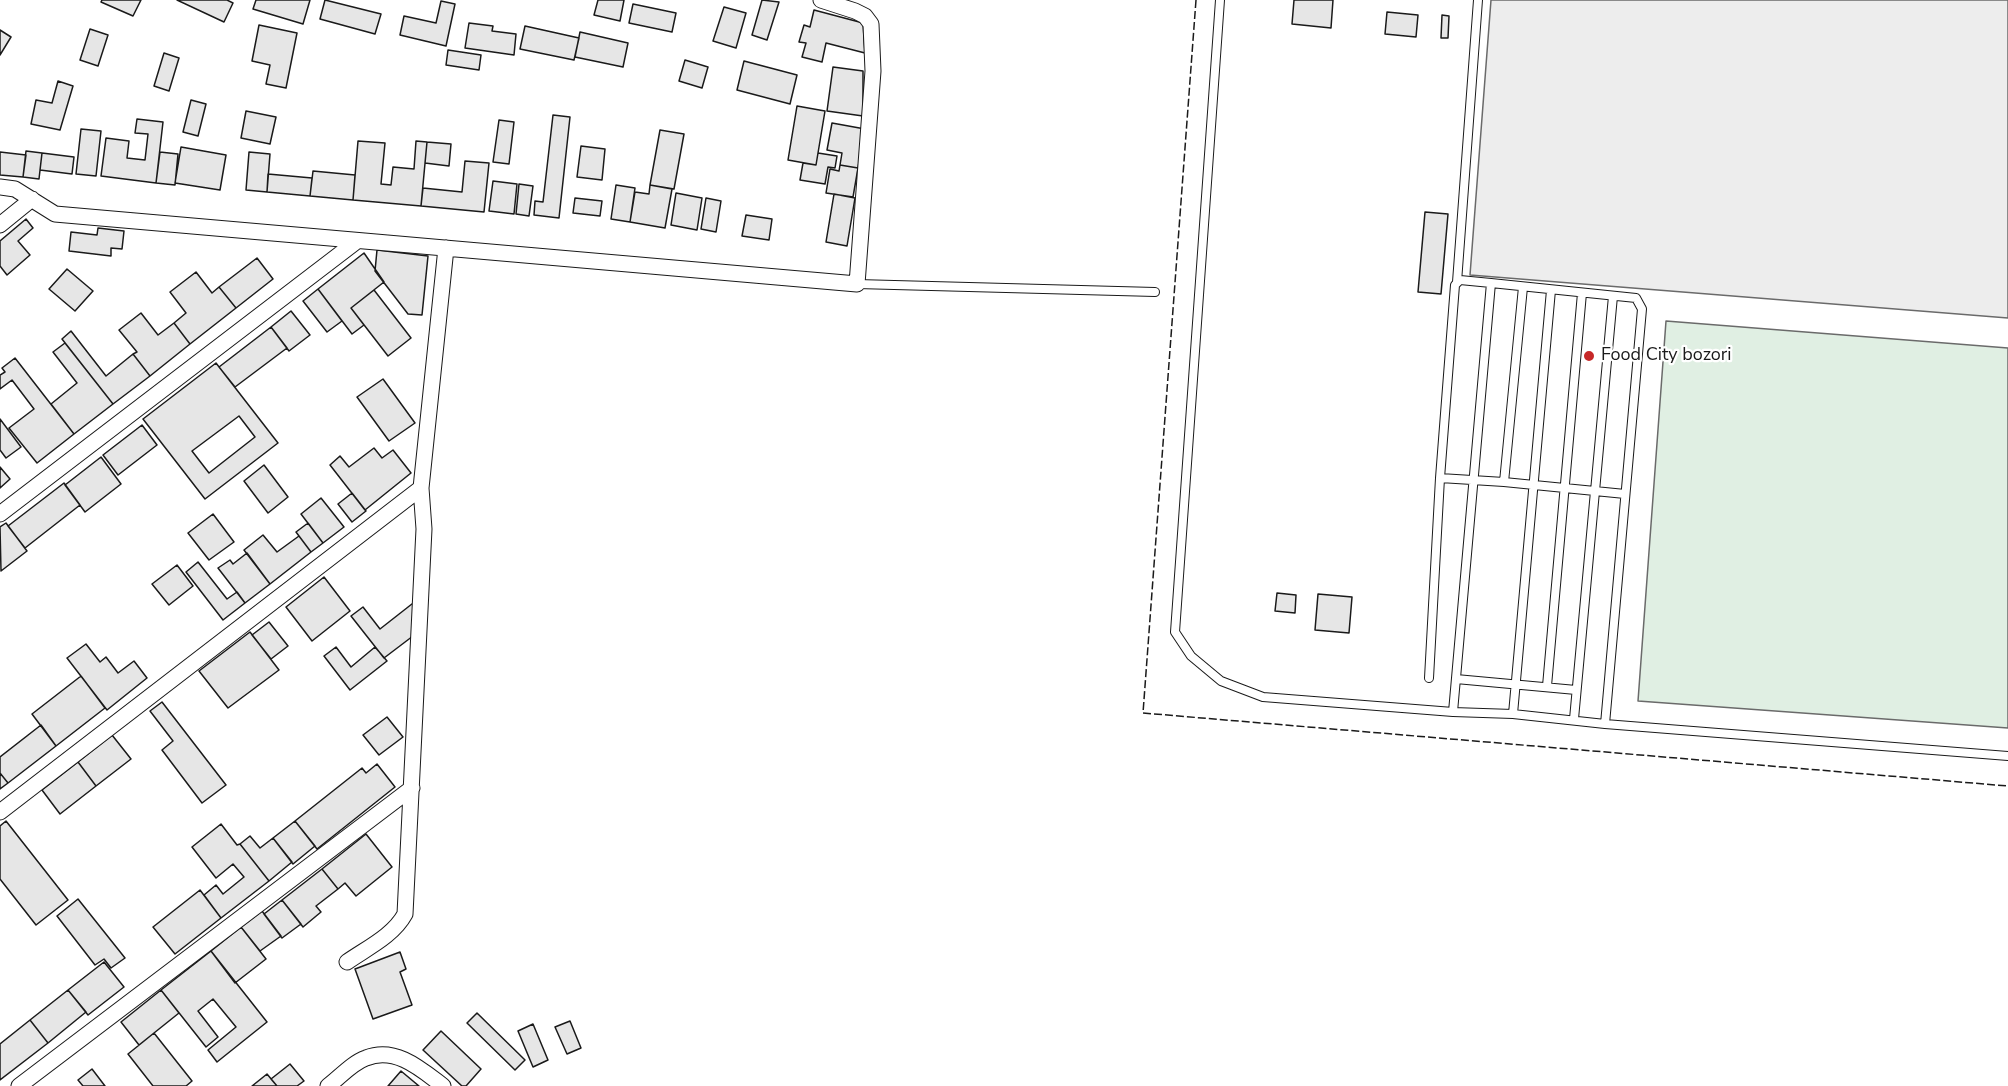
<!DOCTYPE html>
<html>
<head>
<meta charset="utf-8">
<style>
	body { margin:0 }
	canvas { display:block; background:#fff }
</style>
</head>
<body>
<canvas width="2008" height="1086"></canvas>
<script>
const c = document.querySelector('canvas').getContext('2d');
c.lineJoin = 'round';
function paint(path, color) { c.fillStyle = color; c.fill(path, 'evenodd'); }
function stroke(path, color, width, dash) { c.strokeStyle = color; c.lineWidth = width; c.lineCap = dash ? 'butt' : 'round'; c.setLineDash(dash || []); c.stroke(path); }
function label(font, color, halo, rows, align = 'center') {
  c.font = font + ' "Nunito Sans",sans-serif'; c.lineWidth = 4.5; c.setLineDash([]); c.textBaseline = 'middle'; c.strokeStyle = halo; c.fillStyle = color; for (const [text, x, y, turn = 0] of rows) {
    c.save(); c.translate(x, y); c.rotate((+turn || 0) * Math.PI / 180); c.textAlign = isNaN(turn) ? turn : align; if (halo) c.strokeText(text, 0, 0); c.fillText(text, 0, 0); c.restore();
  }
}
const green = new Path2D(`
	M1666 321 2008 348V728L1638 701Z`);
paint(green, '#e0efe3');
stroke(green, '#6a6a6a', 1.5);
const parking = new Path2D(`
	M1491 0H2008V318L1470 275Z`);
paint(parking, '#ededed');
stroke(parking, '#6a6a6a', 1.5);
const building = new Path2D(`
	M102 0H141L133 16 101 2Z
	M177 0H227L233 3 224 22Z
	M256 0H310L303 24 253 9Z
	M325 0 381 14 375 34 320 19Z
	M598 0H624L620 21 594 15Z
	M762 0 779 2 767 40 752 35Z
	M1294 0H1333L1331 28 1292 24Z
	M441 1 455 4 446 46 400 35 404 16 436 23Z
	M633 4 676 13 672 32 629 23Z
	M724 7 746 13 736 48 713 41Z
	M814 10 863 23 865 53 826 43 822 62 802 57 806 43 799 42 804 25 810 27Z
	M1387 12 1418 15 1416 37 1385 34Z
	M1442 15 1449 16 1448 38H1441Z
	M469 23 493 26 492 31 516 34 514 55 465 48Z
	M259 25 297 33 286 88 266 84 270 65 252 61Z
	M525 26 579 38 574 60 520 49Z
	M90 29 108 35 98 66 80 60Z
	M0 30 11 37 0 55Z
	M580 32 628 43 623 67 575 57Z
	M448 50 481 55 479 70 446 65Z
	M164 53 179 58 169 91 154 86Z
	M685 60 708 67 702 88 679 81Z
	M744 61 797 75 790 104 737 90Z
	M833 67 863 71V116L827 111Z
	M58 81 73 86 60 130 31 124 36 100 52 103Z
	M191 100 206 104 198 136 183 132Z
	M797 106 825 111 816 165 788 160Z
	M246 111 276 117 270 144 241 138Z
	M553 115 570 117 559 218 534 215 535 201 543 202Z
	M137 119 163 122 156 183 101 176 106 138 129 141 127 158 145 160 148 134 135 133Z
	M499 120 514 122 509 164 493 162Z
	M832 123 865 129 858 168 840 165 842 153 827 150Z
	M81 129 101 131 96 176 76 174Z
	M660 130 684 134 674 189 650 185Z
	M358 141 385 143 381 184 391 185 393 167 414 169 416 141 427 142 421 206 353 200Z
	M427 142 451 144 449 166 425 163Z
	M581 146 605 149 602 180 577 177Z
	M181 147 226 155 220 190 175 183Z
	M26 151 42 153 39 179 23 177Z
	M0 152 26 155 23 177 0 175Z
	M160 152 178 154 175 185 156 183Z
	M249 152 270 154 267 192 246 190Z
	M42 153 74 157 72 174 40 170Z
	M818 153 837 156 835 168 828 167 825 184 800 180 803 163 816 165Z
	M465 161 489 163 484 212 421 206 423 188 462 192Z
	M840 165 858 168 853 197 826 193 830 169 839 171Z
	M313 171 355 175 353 200 310 196Z
	M268 174 312 178 310 196 267 192Z
	M493 181 517 184 514 214 489 211Z
	M519 184 533 186 529 216 516 214Z
	M616 185 635 188 630 222 611 219Z
	M650 185 672 189 665 228 630 222 635 192 649 194Z
	M676 193 702 198 697 230 671 225Z
	M834 194 855 198 847 246 826 242Z
	M575 198 602 201 600 216 573 213Z
	M706 198 721 201 716 232 701 229Z
	M1425 212 1448 214 1441 294 1418 292Z
	M746 215 772 219 769 240 742 236Z
	M26 219 33 228 18 241 30 255 7 275 0 266V241Z
	M98 228 124 231 122 249 111 248V256L69 251 71 232 97 235Z
	M377 250 428 256 422 315 408 314 375 271Z
	M364 253 384 282 351 308 364 325 352 334 318 289Z
	M257 258 273 279 236 308 219 287Z
	M67 269 93 291 75 311 49 289Z
	M196 272 212 293 219 287 236 308 190 344 174 323 186 313 170 292Z
	M318 289 342 321 327 332 303 301Z
	M374 290 411 338 388 356 351 308Z
	M291 311 310 335 289 351 271 327Z
	M141 313 158 335 174 323 190 344 150 376 133 354 137 352 119 330Z
	M271 327 287 348 235 387 219 367Z
	M71 331 106 376 133 354 150 376 113 404 62 339Z
	M65 343 113 404 74 434 51 404 77 383 53 352Z
	M15 358 74 434 37 463 9 428 34 409 12 380 0 389V375L5 372 2 368Z
	M216 363 278 443 205 499 143 419ZM239 416 255 437 209 473 192 451Z
	M383 379 415 423 389 441 357 397Z
	M0 419 21 447 6 458 0 450Z
	M142 425 157 445 118 475 103 455Z
	M374 448 382 458 393 450 411 473 365 510 330 465 340 456 349 467Z
	M101 457 121 484 85 512 65 485Z
	M264 465 288 497 268 513 244 481Z
	M0 467 10 479 0 488Z
	M64 483 80 505 25 548 8 526Z
	M352 493 366 511 352 522 338 504Z
	M321 498 344 527 323 543 301 514Z
	M213 514 234 542 209 560 188 533Z
	M6 523 27 551 1 571 0 527Z
	M308 523 323 543 311 552 296 532Z
	M263 535 277 552 299 536 311 552 270 584 244 550Z
	M247 553 270 584 245 603 218 568 230 560 233 564Z
	M198 562 227 599 237 592 245 603 223 620 186 572Z
	M177 565 193 586 169 605 152 584Z
	M324 577 350 611 312 641 286 607Z
	M1277 593 1296 595 1295 613 1275 611Z
	M1318 594 1352 597 1349 633 1315 630Z
	M417 600 413 636 384 658 351 616 363 607 380 629Z
	M269 622 288 646 271 659 252 635Z
	M250 632 279 670 228 708 199 671Z
	M86 644 100 662 106 657 118 673 134 661 147 678 107 710 67 658Z
	M336 647 351 667 375 647 387 661 350 690 324 656Z
	M81 676 105 708 56 746 32 714Z
	M162 702 226 785 202 803 162 750 173 741 150 711Z
	M387 717 403 737 379 755 363 735Z
	M41 725 56 746 8 783 0 773V757Z
	M112 735 131 759 96 786 78 762Z
	M78 762 96 786 60 814 42 790Z
	M377 764 395 787 317 849 295 821 362 768 366 773Z
	M0 773 8 783 0 789Z
	M6 821 68 900 36 925 0 879V826Z
	M295 821 315 846 293 864 273 838Z
	M221 824 237 845 240 844 269 881 221 918 204 895 216 885 223 894 244 877 233 864 216 878 192 847Z
	M366 834 392 867 356 896 345 883 338 889 322 869Z
	M250 836 260 848 273 838 292 862 269 881 240 844Z
	M322 869 338 889 316 906 321 912 303 927 282 900Z
	M200 890 221 918 175 954 153 927Z
	M78 899 125 958 111 968 104 959 95 965 57 916Z
	M282 900 301 924 282 938 264 914Z
	M262 911 281 936 260 951 241 927Z
	M241 927 266 959 235 983 211 951Z
	M211 951 267 1022 217 1062 208 1050 236 1027 213 999 198 1011 218 1037 206 1047 161 990Z
	M400 952 406 969 400 972 412 1005 373 1019 355 969Z
	M104 962 124 987 88 1015 68 990Z
	M68 990 86 1012 48 1043 30 1020Z
	M161 990 179 1013 139 1045 121 1022Z
	M477 1013 525 1060 515 1070 467 1023Z
	M30 1020 48 1043 0 1080V1044Z
	M570 1021 581 1048 567 1054 555 1027Z
	M533 1024 548 1060 533 1067 518 1031Z
	M441 1031 481 1069 466 1086H462L423 1050Z
	M154 1033 192 1081 186 1086H153L128 1054Z
	M290 1064 304 1081 297 1086H277L271 1079Z
	M92 1069 105 1086H83L78 1080Z
	M401 1071 419 1086H388Z
	M267 1074 277 1086H252Z`);
paint(building, '#e6e6e6');
stroke(building, '#1a1a1a', 1.5);
const service = new Path2D(`
	M1220 0 1175 632 1191 656 1221 681 1263 697 1453 712 1513 714 1605 724 2008 756
	M1457 282 1478 0
	M857 284 1155 292
	M1440 478 1504 482 1625 494
	M1504 482 1523 287
	M1429 678 1440 478 1455 285 1460 280 1491 283
	M1456 679 1576 690
	M1547 686 1582 293
	M1453 712 1491 283 1636 298 1642 309 1605 724
	M1513 714 1551 290
	M1574 719 1613 296`);
const minor = new Path2D(`
	M0 187 15 189 55 214 857 284 873 71 871 24 865 16 855 11 821 0
	M0 225 32 199
	M0 514 357 241
	M0 812 421 488 446 248
	M347 962C367 948 393 936 405 914L424 529 421 488
	M19 1086 412 788
	M328 1086C340 1077 352 1063 366 1058 396 1046 422 1070 443 1086`);
stroke(service, '#1a1a1a', 10);
stroke(minor, '#1a1a1a', 17);
stroke(service, '#fff', 8);
stroke(minor, '#fff', 15);
stroke(new Path2D(`
	M1196 0 1143 713 2008 786`), '#1a1a1a', 1.5, [8, 3]);
for (const [x, y, r, color] of [
	[1589,356,6,"#c62828"]
]) { const dot = new Path2D(); dot.arc(x, y, r, 0, 2 * Math.PI); c.fillStyle = color; c.fill(dot); stroke(dot, '#fff', 2); }
label('18px', '#1a1a1a', '#fff', [
	["Food City bozori",1601,356]
], 'left');
</script>
</body>
</html>
